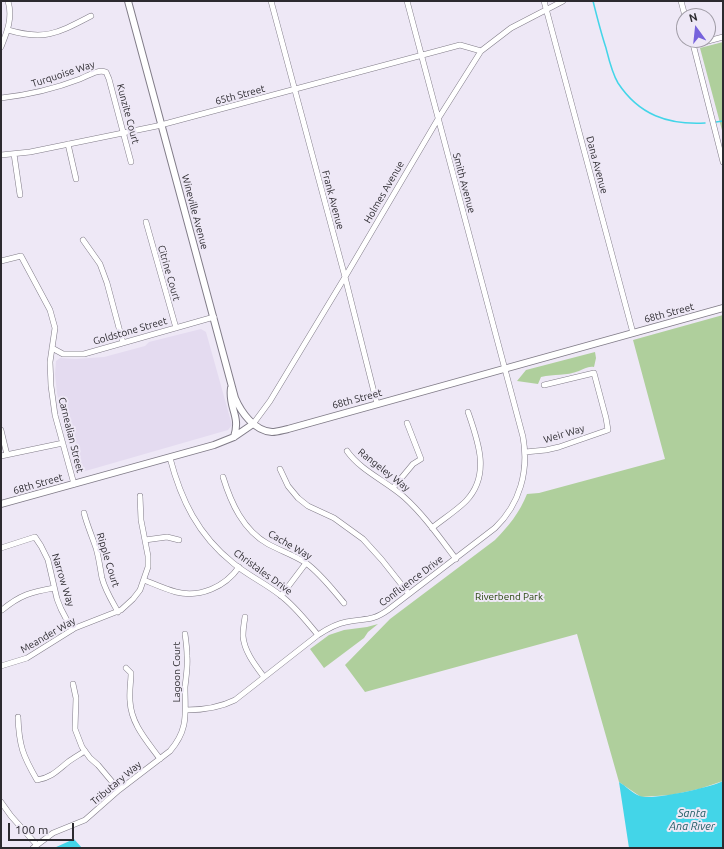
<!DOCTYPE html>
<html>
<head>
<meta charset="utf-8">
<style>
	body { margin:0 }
	#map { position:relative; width:724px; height:849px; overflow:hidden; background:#eee8f6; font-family:Ubuntu,sans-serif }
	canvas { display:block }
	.frame { position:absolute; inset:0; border:2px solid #2c2a2f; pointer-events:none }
	.north { position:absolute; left:676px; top:8px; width:40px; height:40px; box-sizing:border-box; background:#eee8f6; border:1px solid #a09ca6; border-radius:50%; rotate:345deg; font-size:11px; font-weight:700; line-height:16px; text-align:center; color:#2c2a2f }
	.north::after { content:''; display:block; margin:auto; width:14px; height:18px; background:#7662dc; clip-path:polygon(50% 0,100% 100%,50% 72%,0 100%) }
	.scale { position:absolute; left:8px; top:823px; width:66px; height:18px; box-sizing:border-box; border:2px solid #2c2a2f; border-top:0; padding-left:5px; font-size:12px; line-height:14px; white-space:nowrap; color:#2c2a2f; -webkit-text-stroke:3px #eee8f6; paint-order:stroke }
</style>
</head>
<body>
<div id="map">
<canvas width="724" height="849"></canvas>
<div class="frame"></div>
<div class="north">N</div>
<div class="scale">100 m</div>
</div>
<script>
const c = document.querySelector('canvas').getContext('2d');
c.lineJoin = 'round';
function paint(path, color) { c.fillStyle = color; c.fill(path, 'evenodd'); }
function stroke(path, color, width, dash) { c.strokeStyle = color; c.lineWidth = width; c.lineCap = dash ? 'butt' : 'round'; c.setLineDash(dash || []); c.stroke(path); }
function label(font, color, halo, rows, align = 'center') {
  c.font = font + ' Ubuntu,sans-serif'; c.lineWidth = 4; c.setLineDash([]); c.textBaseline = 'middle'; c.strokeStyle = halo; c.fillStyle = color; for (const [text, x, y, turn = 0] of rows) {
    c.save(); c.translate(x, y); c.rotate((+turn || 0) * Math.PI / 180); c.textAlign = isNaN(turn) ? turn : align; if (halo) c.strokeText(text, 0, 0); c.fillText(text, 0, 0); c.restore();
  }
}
paint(new Path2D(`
	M201 329 206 332 232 425 228 430 82 472 76 468 57 393 55 374 56 361 60 358 75 359 104 357 145 346 149 342Z`), '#e4dbf0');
paint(new Path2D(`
	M723 42V134L700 48Z
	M723 315V781L699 789 671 795 641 797 619 782 577 634 365 692 345 665 390 619 495 540C508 527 520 512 527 494L539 493 665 459 633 340Z
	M595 352 596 358 594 367C588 366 584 369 579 371 566 376 554 374 541 377L538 384 517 381 526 370Z
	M378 624 368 632 364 638 324 668 310 649 329 635 344 630 367 627Z`), '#afcf9c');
paint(new Path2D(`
	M723 781V848H629L619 782C626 786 633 794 640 796 651 801 712 787 723 781Z
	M74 839 82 848H54Z`), '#43d5e8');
stroke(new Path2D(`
	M593 1C597 17 601 33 606 48 609 60 612 73 618 83 639 115 668 125 705 123
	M716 122 723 121`), '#43d5e8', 1.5);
const minor = new Path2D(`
	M271 1 345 277 377 404
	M544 1 633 333
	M681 1 685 16
	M8 30C45 41 58 33 91 16
	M692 40 723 162
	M693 45 723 37
	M1 47C7 32 13 18 8 1
	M1 98C28 95 54 89 80 79 88 76 97 69 106 72L109 79 131 162
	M68 144 76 179
	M14 154 20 195
	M1 155 30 152 157 126 460 45 481 51
	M146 222 176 328
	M83 240 100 264 107 283 123 343
	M1 261 21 256 50 310 55 328 50 362 51 386 55 415 74 484
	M52 348 63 354H84L214 317
	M253 424 270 401 345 277 438 119 481 51 511 28 563 1
	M1 430 7 455
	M347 451C361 471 386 481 404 497 424 515 440 538 456 559
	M525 452 546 450 559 447 608 430 606 418 594 373 544 385
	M1 456 63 443
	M170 458C181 500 198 535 233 563 247 575 265 583 280 595 295 606 306 621 318 635
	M280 469 288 486 298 498 308 506 334 518 363 539 382 560 409 594
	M223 477C231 503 243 530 268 544 281 551 294 555 306 563 321 574 332 589 344 603
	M393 488 413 464 421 459 407 423
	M84 513C87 525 92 536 96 548 99 558 100 568 102 578 105 590 112 601 118 612
	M432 528C443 519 456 511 466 501 491 475 478 441 468 412
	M145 540 167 537 179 540
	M1 548 35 537 41 546 48 560 57 599 61 609 72 630
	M144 580C154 584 165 589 176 592 200 598 225 587 239 567
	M281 596 306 563
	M2 610C20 595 31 592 54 588
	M245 617C244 623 243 629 243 636 244 651 255 665 264 677
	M1 666 27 658 75 628 121 610 133 599 140 590 148 567V556L141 520 140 496
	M126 668 131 673C131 682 129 691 130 701 131 724 147 741 160 759
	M73 684 76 698 75 729 82 747 90 758 98 765 119 790
	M186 710C204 710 219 708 235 700L318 635C327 629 335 624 346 622 365 618 371 622 388 610L495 528C520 504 529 471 523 437L407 1
	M18 717C19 746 23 756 37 780 51 778 58 770 68 762 73 758 79 755 85 751
	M1 802 11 816 36 844
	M33 848 53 833 85 820 119 790 170 751C189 729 185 713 185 687 186 677 188 666 187 656 187 649 186 641 185 634`);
const tertiary = new Path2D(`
	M128 1 235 398C241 412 254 431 272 432 277 432 283 430 288 429L723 308
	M231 388C228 408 241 415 234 437
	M1 504 214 445 234 437 253 424`);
stroke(minor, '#817c88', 6);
stroke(tertiary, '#817c88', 8);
stroke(minor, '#fff', 5);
stroke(tertiary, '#fff', 6);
label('10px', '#2c2a2f', '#eee8f6', [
	["Turquoise Way",63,74,-18],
	["65th Street",240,95,-15],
	["Kunzite Court",128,114,75],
	["Dana Avenue",597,165,75],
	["Smith Avenue",464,183,75],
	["Holmes Avenue",384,192,-60],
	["Frank Avenue",333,200,75],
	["Wineville Avenue",195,212,75],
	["Citrine Court",169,273,74],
	["68th Street",669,313,-15],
	["Goldstone Street",130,331,-16],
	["68th Street",357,399,-15],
	["Weir Way",564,434,-17],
	["Carnealian Street",71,435,76],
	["Rangeley Way",384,470,38],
	["68th Street",38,484,-16],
	["Cache Way",290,545,30],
	["Ripple Court",108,560,73],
	["Christales Drive",263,572,36],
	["Narrow Way",63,580,73],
	["Confluence Drive",411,581,-37],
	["Meander Way",48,635,-30],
	["Lagoon Court",177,672,-90],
	["Tributary Way",116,783,-40]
]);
label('10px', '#1f3e03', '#eee8f6', [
	["Riverbend Park",509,597]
]);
label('italic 11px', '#215c64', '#eee8f6', [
	["Santa",692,813],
	["Ana River",692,826]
]);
</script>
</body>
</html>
